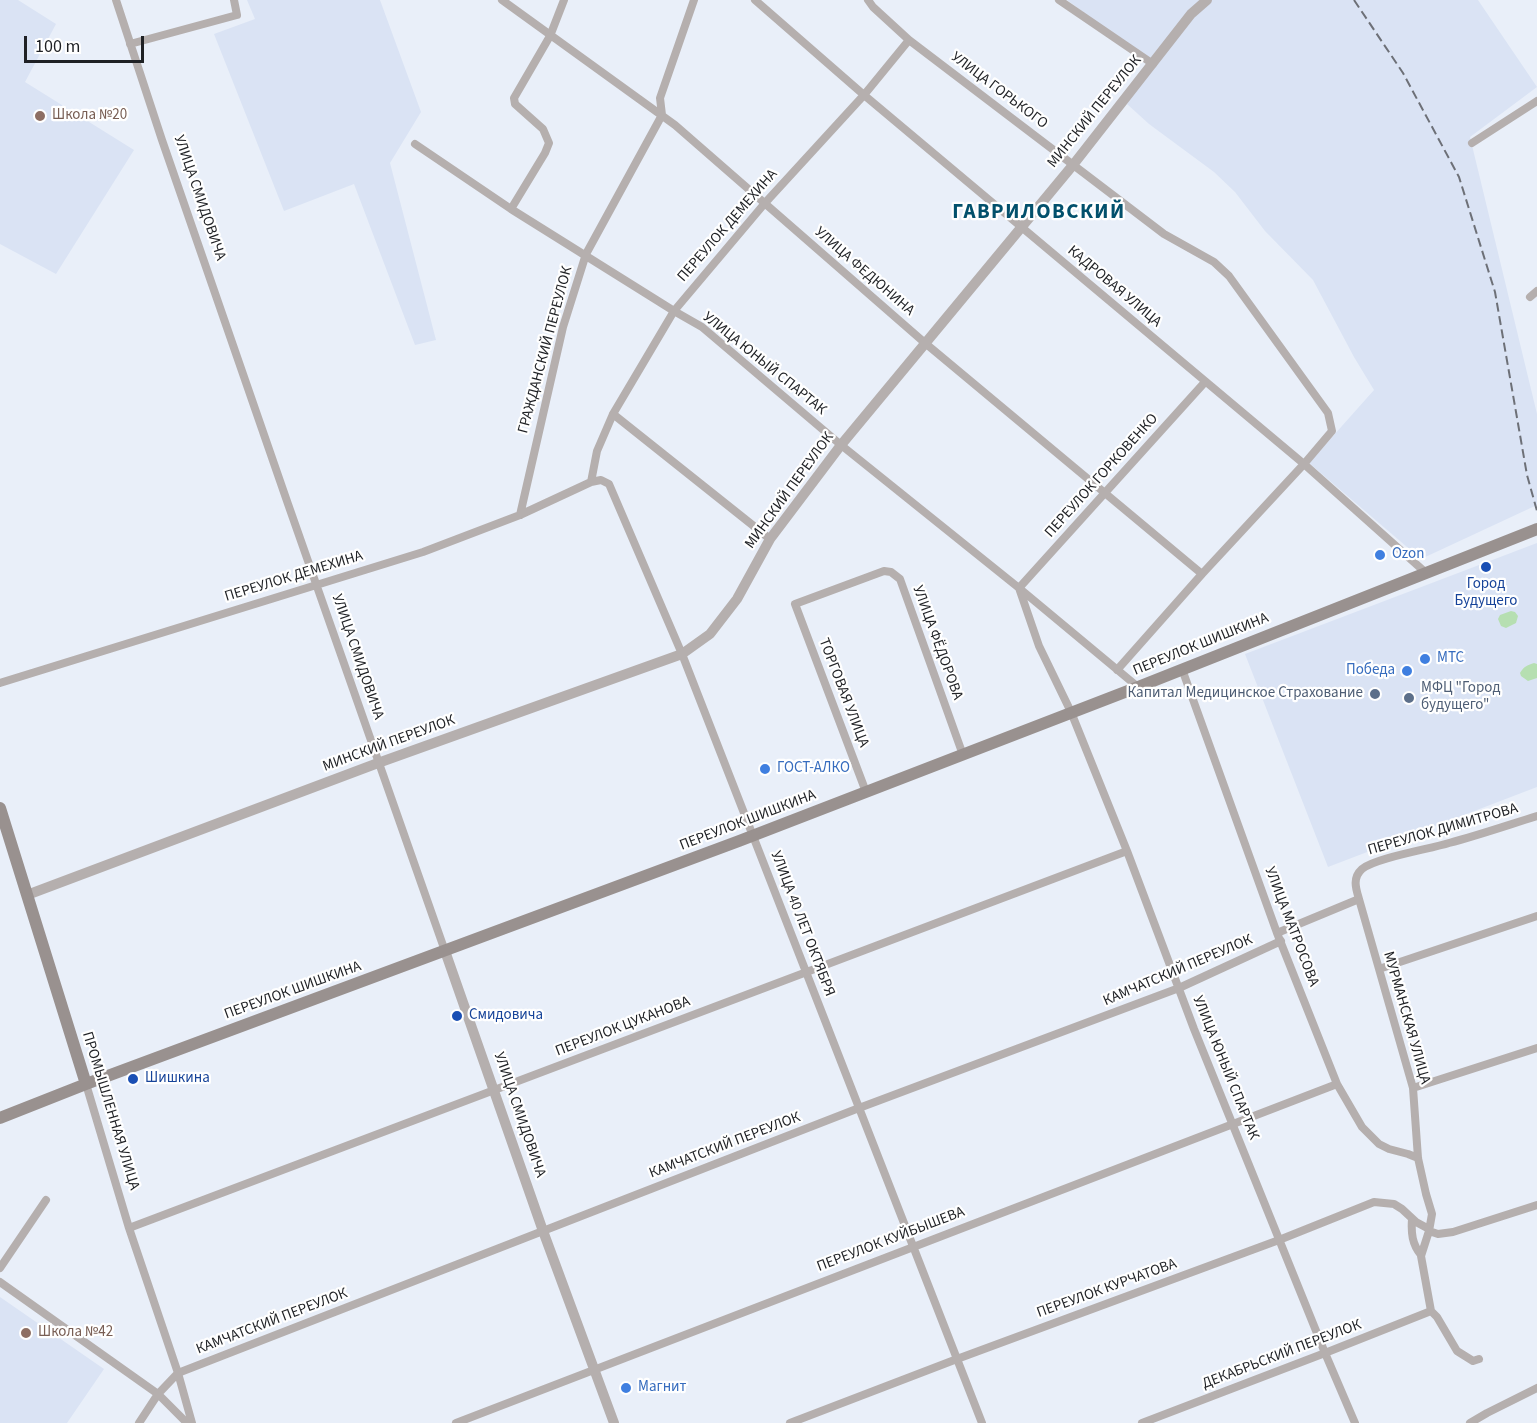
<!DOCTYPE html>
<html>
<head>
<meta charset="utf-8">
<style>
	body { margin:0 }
	#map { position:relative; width:1537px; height:1423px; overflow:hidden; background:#e9eff9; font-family:"Source Sans 3",sans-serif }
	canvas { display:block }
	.scale { position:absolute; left:24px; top:36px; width:120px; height:27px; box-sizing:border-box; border:3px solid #1f2125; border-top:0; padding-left:8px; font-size:18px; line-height:21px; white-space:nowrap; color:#1f2125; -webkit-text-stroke:4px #fff; paint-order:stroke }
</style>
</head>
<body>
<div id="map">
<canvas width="1537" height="1423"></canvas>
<div class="scale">100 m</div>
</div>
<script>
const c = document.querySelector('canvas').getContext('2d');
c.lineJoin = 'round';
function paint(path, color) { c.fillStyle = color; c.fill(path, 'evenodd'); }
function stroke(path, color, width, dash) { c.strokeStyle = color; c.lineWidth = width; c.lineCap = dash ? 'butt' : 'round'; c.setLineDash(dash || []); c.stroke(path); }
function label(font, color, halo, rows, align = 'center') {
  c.font = font + ' "Source Sans 3",sans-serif'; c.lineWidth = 4.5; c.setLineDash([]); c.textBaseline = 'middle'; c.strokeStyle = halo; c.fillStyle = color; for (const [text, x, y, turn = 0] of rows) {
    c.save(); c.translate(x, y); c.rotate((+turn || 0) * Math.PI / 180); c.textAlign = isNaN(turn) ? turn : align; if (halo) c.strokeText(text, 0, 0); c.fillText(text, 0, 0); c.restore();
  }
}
paint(new Path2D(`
	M0 0H18L56 24 25 82 134 150 56 274 0 244Z
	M247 0H380L421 112 390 163 436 340 415 345 354 184 284 211 214 34 255 19Z
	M1067 0H1478L1537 87 1470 137 1537 414V505L1421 559 1309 463 1374 390 1354 357 1313 280 1265 231 1235 192 1214 172 1149 124 1127 104 1150 62Z
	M1537 543V787L1328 867 1245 654Z
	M0 1297 104 1369 67 1423H0Z`), '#dae3f4');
paint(new Path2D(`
	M1511 611 1515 612 1518 616 1516 623 1506 628 1501 626 1498 619 1500 615Z
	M1534 663 1537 664V678L1528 681 1521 676 1520 673C1524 666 1528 665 1534 663Z`), '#b6dfb1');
stroke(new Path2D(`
	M116 0 162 140 288 504 445 951
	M502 0 675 125 925 343 1202 574
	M755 0 864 95 1304 464 1425 572
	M868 0 873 7 909 40 1164 234 1214 262 1229 276 1328 413 1332 431 1304 464 1202 574 1117 670
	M1059 0 1153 64
	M909 40 864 95 765 203 674 311 613 414 597 451 591 482 601 480 609 484 682 654 982 1423
	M130 44 237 15 234 0
	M1472 143 1537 101
	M415 144 511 209 674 311 702 327 841 445 1019 588 1138 687
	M511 209 545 153 549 143 543 129 515 104 514 98 550 36 564 0
	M1530 297 1537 291
	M1205 382 1019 588 1039 646 1071 712 1127 851 1194 1029 1325 1353 1355 1423
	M613 414 770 539
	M520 515 563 327 586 254 662 115 660 98 694 0
	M1182 669 1277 933 1337 1084 1362 1127 1379 1144 1389 1149 1408 1154 1418 1158
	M0 683 423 552 520 515 591 482
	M866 792 795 604 884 571 891 572 900 579 963 755
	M1277 933 1359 899
	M1379 969 1537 916
	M86 1084 129 1228 178 1373 192 1423
	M1413 1088 1537 1048
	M1412 1219C1411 1233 1412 1244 1421 1255
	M129 1228 1127 851
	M1429 1231 1438 1234 1453 1232 1537 1205
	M0 1268 46 1200
	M0 1282 158 1394 187 1423
	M1479 1359 1473 1361 1457 1351 1437 1317 1431 1311 1421 1256 1429 1231 1432 1214 1426 1194 1418 1158 1413 1088 1359 899C1356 889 1352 878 1362 869 1375 858 1430 849 1449 843 1479 835 1508 825 1537 816
	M139 1423 158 1394 178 1373 859 1108 1179 988 1281 941
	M456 1423 1337 1084
	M790 1423 957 1359 1279 1240 1374 1202 1394 1204 1402 1209 1416 1222 1429 1229
	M1142 1423 1325 1353 1431 1311
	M1470 1423 1487 1413 1537 1388`), '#b5afae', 8);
stroke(new Path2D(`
	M27 895 378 763 682 654 710 634 737 599 770 539 841 445 1073 165 1191 14 1207 0
	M445 951 543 1231 614 1423`), '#b5afae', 10);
stroke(new Path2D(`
	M0 808 86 1084
	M0 1118 86 1084 739 841 1138 687 1537 529`), '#99918f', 12);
stroke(new Path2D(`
	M1354 0 1403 73 1459 177 1495 292 1527 475 1537 511`), '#6d7077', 2, [9, 4.5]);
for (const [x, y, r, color] of [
	[40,116,6,"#8d6e63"],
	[1380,555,6,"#3f7fe0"],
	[1486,567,6,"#1a4fb4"],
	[1425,659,6,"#3f7fe0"],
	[1407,671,6,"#3f7fe0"],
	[1375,694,6,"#5c6f8a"],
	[1409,698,6,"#5c6f8a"],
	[765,769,6,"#3f7fe0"],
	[457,1016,6,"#1a4fb4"],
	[133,1079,6,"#1a4fb4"],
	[26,1333,6,"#8d6e63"],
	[626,1388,6,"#3f7fe0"]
]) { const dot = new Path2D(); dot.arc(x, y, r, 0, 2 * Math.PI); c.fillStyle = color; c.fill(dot); stroke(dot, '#fff', 2); }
label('15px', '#1f2125', '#fff', [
	["УЛИЦА ГОРЬКОГО",999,91,37],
	["МИНСКИЙ ПЕРЕУЛОК",1095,112,-51],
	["УЛИЦА СМИДОВИЧА",199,198,71],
	["ПЕРЕУЛОК ДЕМЕХИНА",728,226,-49],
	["УЛИЦА ФЕДЮНИНА",864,272,41],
	["КАДРОВАЯ УЛИЦА",1114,287,40],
	["ГРАЖДАНСКИЙ ПЕРЕУЛОК",546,350,-75],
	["УЛИЦА ЮНЫЙ СПАРТАК",764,364,39],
	["ПЕРЕУЛОК ГОРКОВЕНКО",1102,476,-48],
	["МИНСКИЙ ПЕРЕУЛОК",790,491,-54],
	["ПЕРЕУЛОК ДЕМЕХИНА",294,577,-17],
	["УЛИЦА ФЁДОРОВА",937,643,70],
	["ПЕРЕУЛОК ШИШКИНА",1201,645,-22],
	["УЛИЦА СМИДОВИЧА",357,657,71],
	["ТОРГОВАЯ УЛИЦА",843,693,69],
	["МИНСКИЙ ПЕРЕУЛОК",389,744,-20],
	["ПЕРЕУЛОК ШИШКИНА",748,821,-21],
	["ПЕРЕУЛОК ДИМИТРОВА",1443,830,-16],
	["УЛИЦА 40 ЛЕТ ОКТЯБРЯ",802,924,69],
	["УЛИЦА МАТРОСОВА",1291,927,69],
	["КАМЧАТСКИЙ ПЕРЕУЛОК",1178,971,-23],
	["ПЕРЕУЛОК ШИШКИНА",293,991,-20],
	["МУРМАНСКАЯ УЛИЦА",1406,1018,74],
	["ПЕРЕУЛОК ЦУКАНОВА",623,1027,-21],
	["УЛИЦА ЮНЫЙ СПАРТАК",1225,1068,68],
	["ПРОМЫШЛЕННАЯ УЛИЦА",110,1111,73],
	["УЛИЦА СМИДОВИЧА",519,1115,71],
	["КАМЧАТСКИЙ ПЕРЕУЛОК",725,1146,-21],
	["ПЕРЕУЛОК КУЙБЫШЕВА",891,1240,-21],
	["ПЕРЕУЛОК КУРЧАТОВА",1107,1289,-20],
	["КАМЧАТСКИЙ ПЕРЕУЛОК",272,1322,-21],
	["ДЕКАБРЬСКИЙ ПЕРЕУЛОК",1282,1355,-21]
]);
label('15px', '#785e54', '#fff', [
	["Школа №20",52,116],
	["Школа №42",38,1333]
], 'left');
label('15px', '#366cbe', '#fff', [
	["Ozon",1392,555],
	["МТС",1437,659],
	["Победа",1395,671,"right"],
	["ГОСТ-АЛКО",777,769],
	["Магнит",638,1388]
], 'left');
label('15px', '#164399', '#fff', [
	["Город",1486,585,"center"],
	["Будущего",1486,602,"center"],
	["Смидовича",469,1016],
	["Шишкина",145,1079]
], 'left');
label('15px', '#4e5e75', '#fff', [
	["МФЦ \"Город",1421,689],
	["будущего\"",1421,706],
	["Капитал Медицинское Страхование",1363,694,"right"]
], 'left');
c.letterSpacing = '1.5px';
label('bold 21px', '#02506c', '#fff', [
	["ГАВРИЛОВСКИЙ",1039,213]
]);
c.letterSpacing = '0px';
</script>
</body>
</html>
